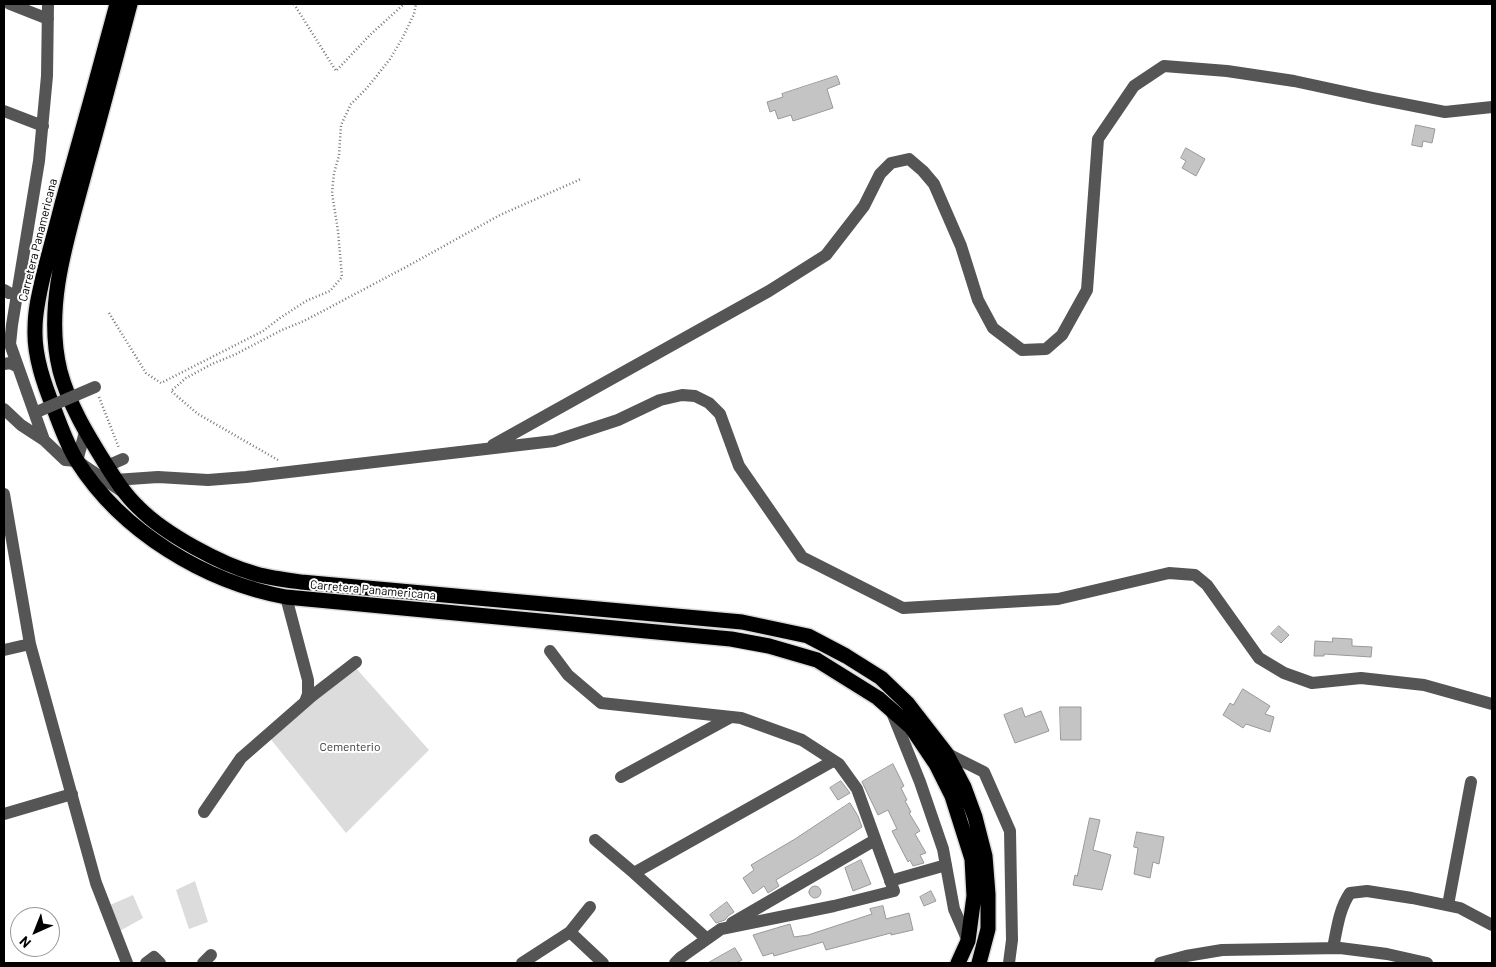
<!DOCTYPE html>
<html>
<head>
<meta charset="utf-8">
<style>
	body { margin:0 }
	#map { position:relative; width:1496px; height:967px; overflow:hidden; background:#fff; font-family:Barlow,sans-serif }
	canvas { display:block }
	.frame { position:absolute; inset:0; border:5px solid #000; pointer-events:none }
	.north { position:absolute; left:10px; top:907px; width:50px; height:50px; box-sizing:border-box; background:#fff; border:1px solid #999; border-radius:50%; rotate:224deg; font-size:14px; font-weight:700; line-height:20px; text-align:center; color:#000 }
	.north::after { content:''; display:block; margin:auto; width:18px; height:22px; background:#000; clip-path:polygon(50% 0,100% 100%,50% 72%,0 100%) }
</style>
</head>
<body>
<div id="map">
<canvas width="1496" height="967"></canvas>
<div class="frame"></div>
<div class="north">N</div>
</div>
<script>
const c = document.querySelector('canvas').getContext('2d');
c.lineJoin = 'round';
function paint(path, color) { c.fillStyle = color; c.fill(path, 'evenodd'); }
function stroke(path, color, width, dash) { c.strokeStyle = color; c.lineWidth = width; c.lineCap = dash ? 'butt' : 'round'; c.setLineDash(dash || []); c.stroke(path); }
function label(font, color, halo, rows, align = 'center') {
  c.font = font + ' Barlow,sans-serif'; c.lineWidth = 4; c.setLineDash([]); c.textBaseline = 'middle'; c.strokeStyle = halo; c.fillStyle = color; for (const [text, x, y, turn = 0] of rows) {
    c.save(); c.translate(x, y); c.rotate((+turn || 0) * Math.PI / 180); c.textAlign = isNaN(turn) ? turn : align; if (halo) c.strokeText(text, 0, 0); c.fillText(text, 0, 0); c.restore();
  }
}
paint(new Path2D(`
	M355 667 429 750 346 833 269 737Z
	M195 881 208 922 189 929 176 890Z
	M133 895 143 918 118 932 110 905Z`), '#dcdcdc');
const building = new Path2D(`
	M837 76 840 84 827 89 833 108 793 121 791 115 778 119 775 110 770 112 767 102 783 97 782 94Z
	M1416 125 1435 129 1432 143 1423 141 1422 147 1412 145Z
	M1186 148 1205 159 1196 176 1182 168 1186 161 1181 158Z
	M1279 626 1289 635 1281 643 1271 634Z
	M1333 638 1352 639V646L1372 647 1371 657 1324 654V656H1314L1315 641 1332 642Z
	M1243 689 1270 706 1265 714 1274 717 1270 732 1246 724 1243 728 1223 715 1230 703 1233 705Z
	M1060 707H1081V740H1061Z
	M1022 708 1025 717 1041 711 1049 731 1015 743 1004 715Z
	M893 764 904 786 901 788 907 800 905 801 911 812 909 813 920 831 915 834 926 853 920 855 924 863 913 866 910 860 908 862 892 831 897 829 888 810 878 815 862 782Z
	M841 781 850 793 838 800 830 788Z
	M850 803 858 816 862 827 820 854 776 880 779 886 768 893 764 886 753 894 743 878 754 870 751 865 795 839Z
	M1090 818 1100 820 1093 850 1111 855 1102 890 1073 885 1075 875 1077 876Z
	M1137 832 1164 837 1159 864 1153 862 1150 878 1134 874 1138 848 1134 847Z
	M861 860 871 884 853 891 845 868Z
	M809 892a6 6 0 1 1 12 0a6 6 0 1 1-12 0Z
	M931 891 936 901 924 906 920 897Z
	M727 902 734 912 728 916 725 920 716 923 710 915Z
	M883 906 886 919 909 913 913 930 891 935V933L826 950 823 942 774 956 773 953 763 956 753 935 790 924 794 937 808 935 872 914 870 909Z
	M735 948 742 960 736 963H708Z`);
paint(building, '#c4c4c4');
stroke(building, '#999', 1);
const highway = new Path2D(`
	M117 4C99 71 81 137 62 204 56 228 49 253 43 277 39 294 35 311 35 329 34 356 44 384 54 409 61 427 67 445 77 461 122 532 205 582 286 597L731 639 769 646 817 660 878 698 911 727 936 764 952 796 972 859 974 896 968 941 958 963
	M130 4C116 57 102 111 87 164 70 230 43 303 60 371 69 405 87 434 105 463 115 479 125 495 139 508 165 534 220 564 256 574 270 578 286 580 301 582L742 622 808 636 846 656 881 678 908 704 946 753 964 787 975 817 985 856 988 894V929L979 963`);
stroke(highway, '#dbdbdb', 18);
stroke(new Path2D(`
	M294 4 336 71 370 35 404 4
	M109 313 146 373 161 383 263 331 280 318 306 301 330 291 342 277 338 231 332 193 334 173 339 156 341 125 351 104 367 88 390 59 403 37 414 14 416 4
	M99 397 119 448
	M278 460 198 414 171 391 186 378 212 364 234 355 282 330 304 321 406 267 500 215 581 179`), '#777', 2.5, [1, 2.5]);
stroke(new Path2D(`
	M10 4 48 19
	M4 111 43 126
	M4 290 9 293
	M4 364 10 363 18 367
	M4 409 21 425 44 440 65 460 77 461 120 490
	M44 440 10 344 12 325 39 161 47 76 48 4
	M493 445 769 291 826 255 864 206 880 174 891 163 909 159 923 171 934 184 961 246 978 300 993 328 1022 350 1046 349 1062 335 1087 290 1098 139 1134 86 1164 66 1227 71 1294 81 1373 98 1445 112 1492 107
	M77 461 85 432
	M107 466 123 459
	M115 480 158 477 208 480 246 477 554 441 618 420 660 400 682 395 695 396 709 403 720 414 739 466 802 557 903 608 1058 599 1169 573 1195 575 1207 585 1259 658 1284 673 1312 683 1361 678 1424 685 1492 704
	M4 494 30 644 96 883 127 963
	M286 597 308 680V694L305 702
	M4 650 30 644
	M550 651 568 675 601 703 741 718 802 740 839 764 857 789 894 891 834 906 721 929 680 958 675 963
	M891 710 920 782 943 849 954 909 968 941
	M946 753 984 772 1010 831 1012 940 1009 963
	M621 777 731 717
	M204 812 241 758 312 696 356 662
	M4 814 72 794
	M595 840 634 873
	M890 881 946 865
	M1448 905 1471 782
	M732 923 875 840
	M570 932 603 963
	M707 939 634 873 833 761
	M1333 948C1337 929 1339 909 1350 893L1367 891 1412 898 1460 908 1492 925
	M146 963 154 957 160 963
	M203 963 211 955
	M522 963 570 932 590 907
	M1160 963 1186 956 1222 950 1340 948 1387 954 1427 963`), '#555', 12);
stroke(highway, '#000', 15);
stroke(new Path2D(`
	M39 411 95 387`), '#555', 12);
label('12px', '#000', '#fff', [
	["Carretera Panamericana",38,240,-76],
	["Carretera Panamericana",373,590,5]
]);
label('12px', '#333', '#fff', [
	["Cementerio",350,747]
]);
</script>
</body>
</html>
